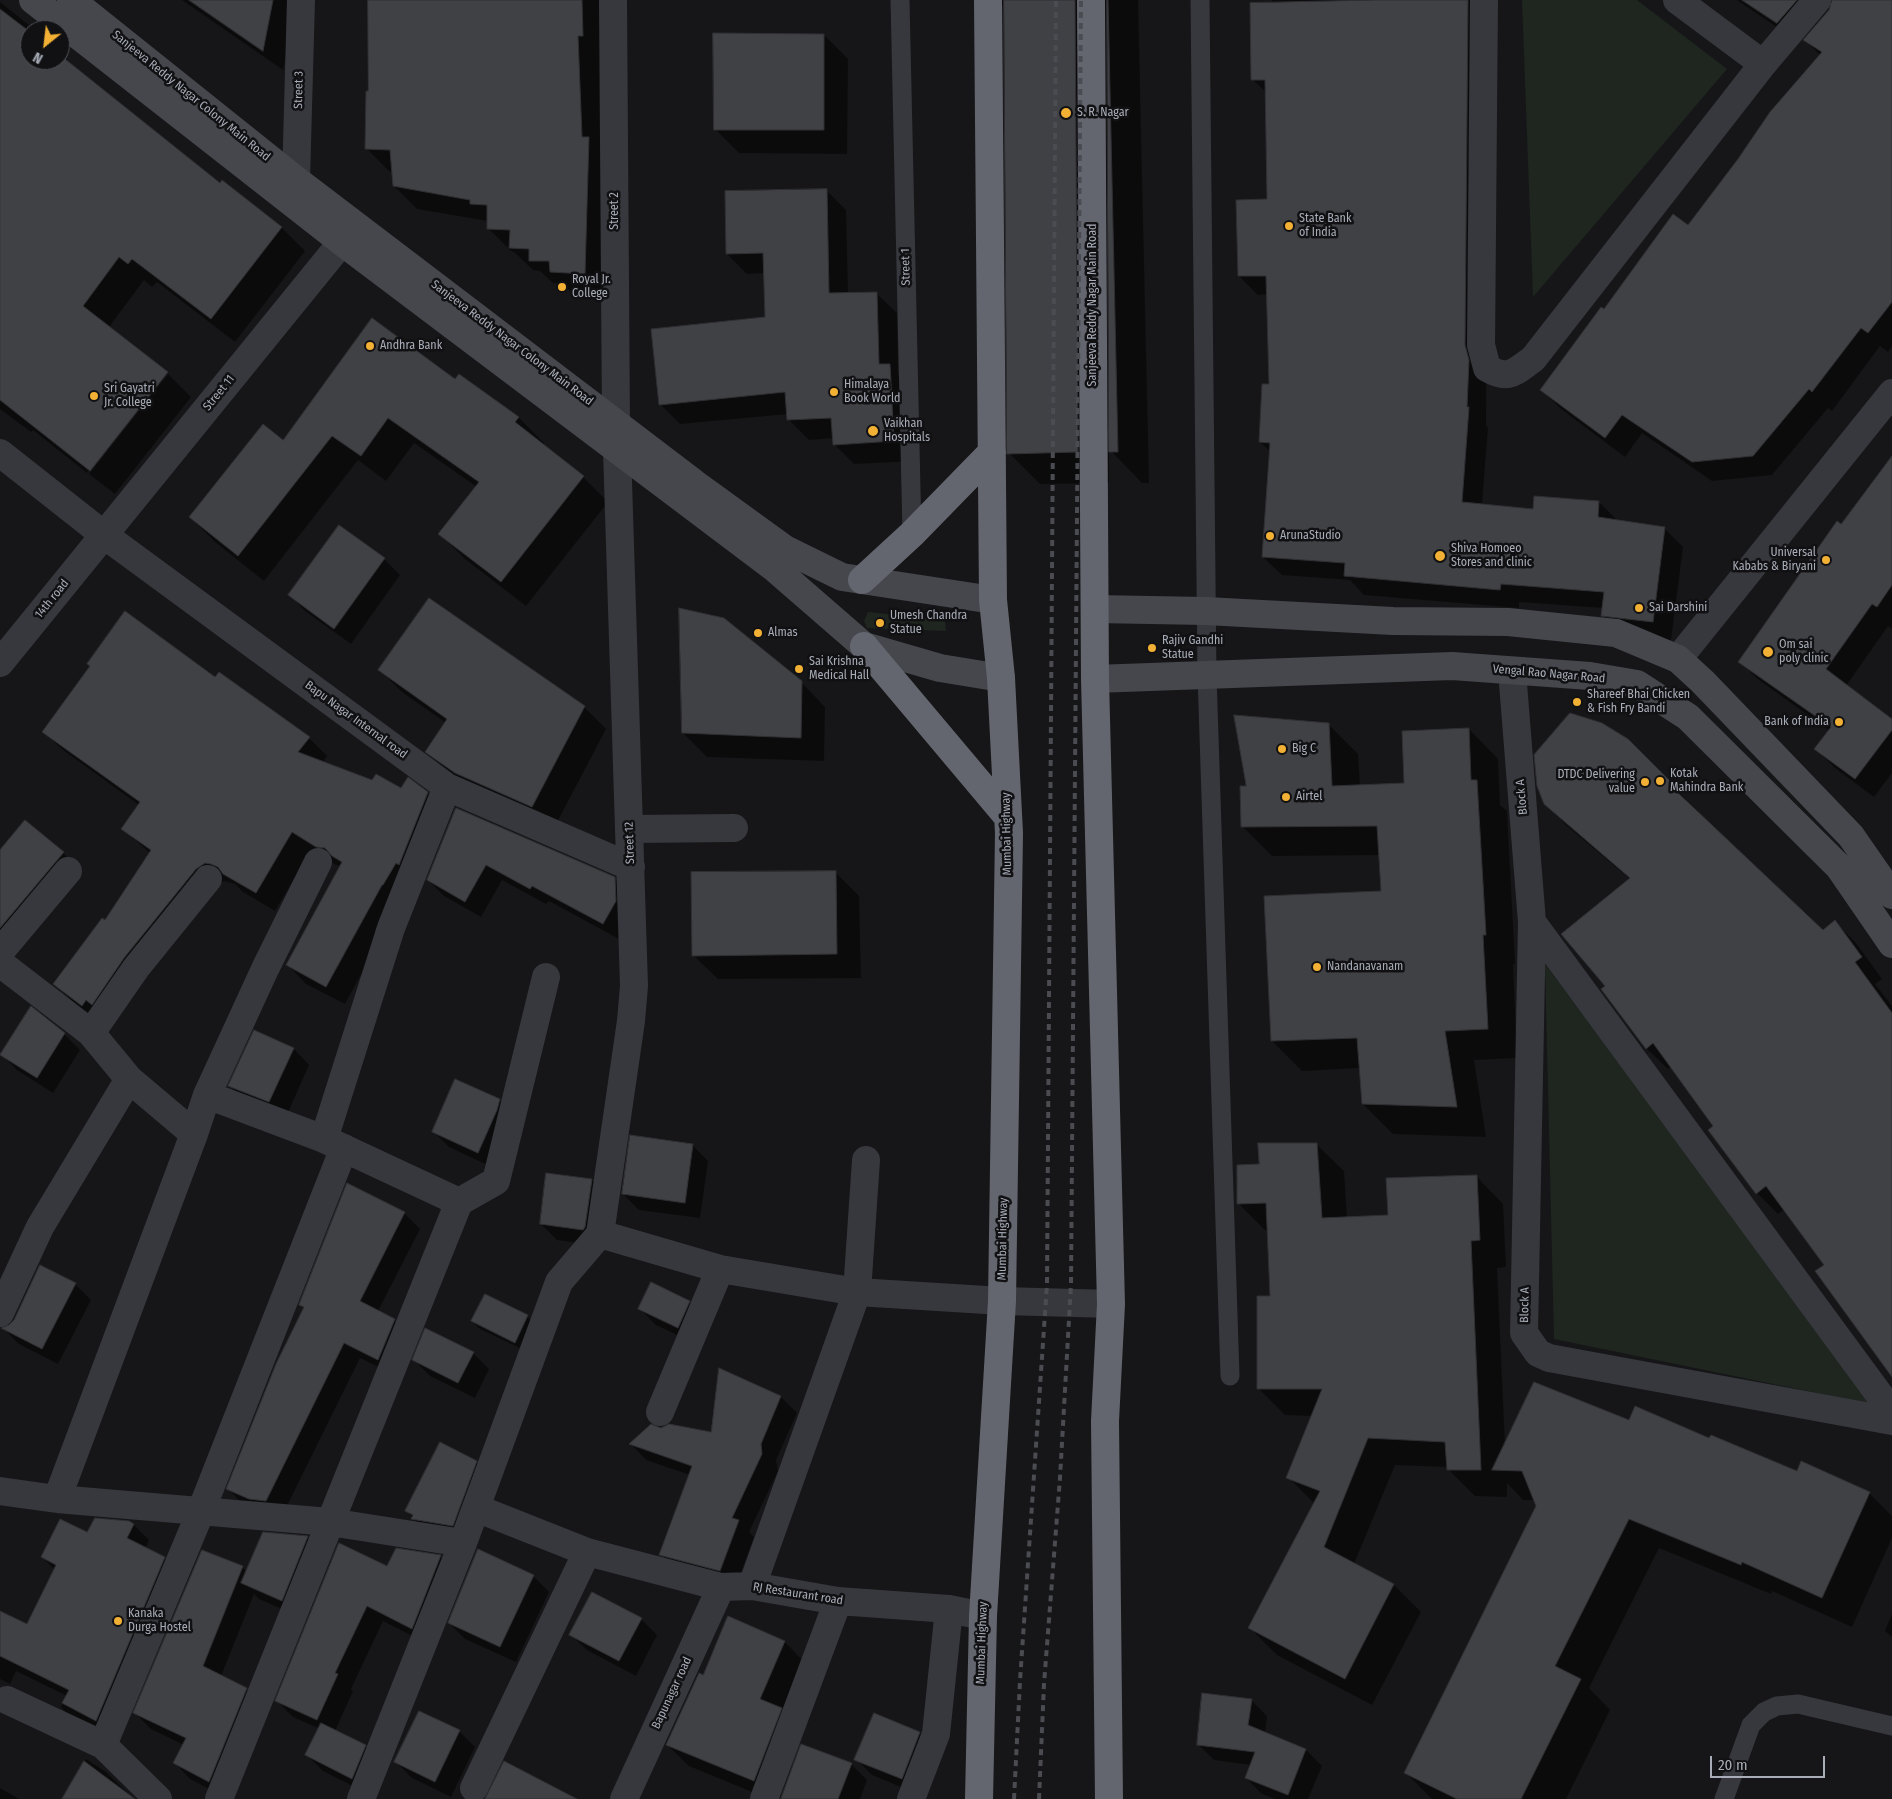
<!DOCTYPE html>
<html>
<head>
<meta charset="utf-8">
<style>
	body { margin:0 }
	#map { position:relative; width:1892px; height:1799px; overflow:hidden; background:#161618; font-family:"Fira Sans Condensed",sans-serif }
	canvas { display:block }
	.north { position:absolute; left:20px; top:20px; width:50px; height:50px; box-sizing:border-box; background:#111113; border:1px solid #4d4f55; border-radius:50%; rotate:209deg; font-size:14px; font-weight:700; line-height:20px; text-align:center; color:#a8adb8 }
	.north::after { content:''; display:block; margin:auto; width:18px; height:22px; background:#f2b134; clip-path:polygon(50% 0,100% 100%,50% 72%,0 100%) }
	.scale { position:absolute; left:1710px; top:1756px; width:115px; height:22px; box-sizing:border-box; border:2px solid #a8adb8; border-top:0; padding-left:6px; font-size:15px; line-height:18px; white-space:nowrap; color:#a8adb8; -webkit-text-stroke:4px #111113; paint-order:stroke }
</style>
</head>
<body>
<div id="map">
<canvas width="1892" height="1799"></canvas>
<div class="north">N</div>
<div class="scale">20 m</div>
</div>
<script>
const c = document.querySelector('canvas').getContext('2d');
c.lineJoin = 'round';
function paint(path, color) { c.fillStyle = color; c.fill(path, 'evenodd'); }
function stroke(path, color, width, dash) { c.strokeStyle = color; c.lineWidth = width; c.lineCap = dash ? 'butt' : 'round'; c.setLineDash(dash || []); c.stroke(path); }
function label(font, color, halo, rows, align = 'center') {
  c.font = font + ' "Fira Sans Condensed",sans-serif'; c.lineWidth = 5; c.setLineDash([]); c.textBaseline = 'middle'; c.strokeStyle = halo; c.fillStyle = color; for (const [text, x, y, turn = 0] of rows) {
    c.save(); c.translate(x, y); c.rotate((+turn || 0) * Math.PI / 180); c.textAlign = isNaN(turn) ? turn : align; if (halo) c.strokeText(text, 0, 0); c.fillText(text, 0, 0); c.restore();
  }
}
paint(new Path2D(`
	M1522 0H1637L1727 69 1533 297Z
	M868 612 945 620 946 631 867 628 864 621Z
	M1545 964 1880 1406 1554 1339Z`), '#1e261f');
paint(new Path2D(`
	M182 0H297L283 70Z
	M370 0H604L608 296 574 295 562 284 553 283 540 271 533 270 514 252 511 251 488 228V221L417 209 394 186 393 172H390L367 149 370 92Z
	M997 0H1138L1149 483H1142L1109 449V483L1040 484 1009 453 1005 8Z
	M1272 0H1488L1486 426 1488 427 1482 505 1534 510 1599 502 1618 521 1664 528 1683 547 1671 640 1621 634 1602 615 1603 608 1519 602V608L1364 595 1350 580 1282 575 1263 557 1271 452 1260 442 1270 386 1268 294 1258 295 1239 276 1268 200 1267 93 1252 79Z
	M1737 0H1892V346L1888 352 1880 346 1832 411 1828 408 1772 475 1712 481 1642 433 1625 457 1561 409 1542 390 1604 311 1688 227 1820 55 1805 40 1830 10 1834 2 1824 9 1797 41Z
	M0 2 35 30H30V60H60V57L220 185 223 182 282 228 305 251 235 342 157 282 152 287 144 280 109 327 167 373 191 397 115 494 89 474 168 374H165L87 473 33 430 31 432 0 409Z
	M824 35 848 59 847 154 739 153 715 129Z
	M826 190 846 210 848 294 876 293 897 313 898 374 909 385 914 461 854 464 834 444V438L809 440 789 420 788 414 680 424 660 404 767 319 765 273 747 274 727 254Z
	M459 376 519 418 544 443 542 445 583 477 608 502 526 606 465 559 440 534 477 487 414 443 386 481 358 460 264 581 215 542 190 517 283 442 456 381Z
	M1892 458V629L1888 626 1846 686 1892 721V773L1874 797 1835 768 1816 749 1830 731 1759 680 1740 662Z
	M384 559 400 575 351 644 305 611 290 595Z
	M380 670 584 707 606 729 554 828 449 773 427 751 446 723 402 692Z
	M216 678 309 738 327 756 323 762 373 782 401 790 427 793 446 812 400 902 345 1004 306 984 288 965 342 866 336 865 311 850 275 911 243 892 235 884 224 881 214 888 101 1024 73 1002 55 984 105 922 151 854 123 829 139 805 63 750 44 732Z
	M801 682 825 707 824 761 707 757 683 733Z
	M1328 724 1358 754 1360 786 1405 784 1469 729 1498 759 1500 805 1507 811 1515 964H1513L1517 1058 1474 1060 1486 1137 1393 1134 1363 1104 1360 1068 1302 1071 1272 1041 1382 892 1380 855 1272 856 1242 826 1248 788Z
	M1627 740 1698 811 1697 813 1822 931 1835 922 1856 943 1882 979 1875 984 1892 1006V1375L1826 1265 1785 1209 1778 1214 1757 1193 1715 1126 1671 1066 1668 1069 1646 1048 1607 987 1630 879 1566 825 1545 803Z
	M456 809 614 878 630 894 619 939 549 901 546 904 502 880 481 917 444 896 428 880Z
	M25 821 63 853 79 869 0 954V852Z
	M835 872 859 896 861 978 718 979 694 956Z
	M255 1031 294 1049 309 1065 286 1117 246 1102 230 1086Z
	M64 1034 80 1050 53 1093 17 1070 1 1054Z
	M499 1100 515 1117 494 1168 449 1147 433 1131Z
	M1316 1144 1344 1171 1347 1218 1389 1217 1476 1176 1503 1204 1506 1267 1497 1268 1505 1446 1630 1421 1710 1440 1798 1472 1869 1493 1892 1516V1538L1852 1627 1772 1591 1771 1594 1659 1548 1589 1688 1610 1710 1566 1799H1432L1406 1773 1537 1506 1535 1500H1523L1507 1483V1497L1475 1496 1448 1469V1467L1395 1465 1354 1564 1394 1585 1421 1612 1372 1705 1277 1655 1250 1628 1315 1504 1288 1477 1313 1416 1285 1415 1258 1388 1271 1297 1269 1230H1265L1238 1203 1261 1165Z
	M692 1145 708 1161 700 1218 639 1210 623 1194Z
	M592 1180 608 1196 599 1246 557 1240 541 1224Z
	M404 1213 420 1229 378 1311 394 1320 410 1336 395 1375 360 1358 282 1516 244 1505 228 1489 305 1309 301 1304Z
	M75 1284 91 1300 58 1364 19 1344 4 1329Z
	M689 1302 705 1318 694 1343 656 1325 640 1309Z
	M527 1316 535 1324 522 1349 480 1329 472 1321Z
	M426 1330 473 1353 489 1369 475 1398 430 1376 414 1360Z
	M781 1397 797 1413 776 1460 778 1471 749 1532 754 1537 736 1586 676 1570 661 1554 690 1475 646 1460 631 1444 662 1429 712 1434Z
	M476 1462 492 1478 469 1541 428 1535 406 1510Z
	M128 1522 134 1525 149 1540 145 1549 164 1558 180 1574 111 1739 77 1723 61 1707 67 1696 16 1671 10 1684 0 1679V1612L27 1626 55 1570 42 1557 88 1534Z
	M307 1538 323 1553 298 1616 259 1599 254 1594 221 1676 246 1689 262 1705 225 1797 190 1779 175 1763 184 1745 151 1729 135 1713 242 1567 247 1572Z
	M397 1550 441 1557 456 1572 428 1644 383 1621 351 1689 353 1691 335 1731 365 1746 381 1762 368 1794 323 1771 307 1755 320 1729 293 1717 277 1701 388 1567Z
	M533 1576 549 1592 516 1662 465 1639 449 1623Z
	M1892 1614V1637L1885 1631Z
	M729 1618 785 1642 806 1664 769 1799 689 1766 667 1745 704 1677Z
	M641 1619 657 1635 636 1676 587 1650 571 1635Z
	M1251 1700 1267 1716 1265 1733 1306 1750 1322 1766 1308 1799H1275L1262 1794 1246 1778 1251 1765 1214 1760 1198 1744Z
	M459 1731 475 1747 451 1797 412 1778 396 1762Z
	M920 1733 935 1749 918 1794 872 1775 856 1759Z
	M86 1759 106 1772 134 1799H64Z
	M851 1764 867 1780 860 1799H782Z
	M0 1788 19 1799H0Z`), '#0007');
const building = new Path2D(`
	M189 0H273L263 51Z
	M368 0H582L583 36H578L582 137H589L585 274 550 272 549 261H529V249L509 248 510 230 487 229V205L470 204V200L393 186 390 150 365 149 366 91H368Z
	M1004 0H1075L1078 452 1007 454Z
	M1107 0H1108L1118 452H1109Z
	M1376 0H1468L1465 345 1469 360 1467 407H1469L1462 502 1533 509 1534 496 1599 501 1598 517 1665 527 1653 622 1601 616 1604 592 1501 584 1500 590 1344 576 1345 563 1262 557 1270 443 1259 442 1262 384H1269L1266 276H1238L1236 200 1267 199 1265 80H1251L1250 3Z
	M1742 0H1797L1777 23Z
	M1832 0H1892V302L1868 333 1861 328 1812 392 1809 389 1753 456 1692 462 1622 415 1605 438 1540 390 1601 307 1604 309 1673 214 1688 225 1738 159 1770 112 1822 52 1803 40 1829 10Z
	M0 9 30 32V60H60V55L220 183 222 180 282 227 211 319 132 259 128 264 119 257 83 306 168 372 90 471 0 400Z
	M713 33 824 34V130H714Z
	M827 189 829 293 877 292 879 364H890L894 441 833 445 831 418 787 420 785 392 659 405 651 329 765 317 763 253 726 254 725 191Z
	M372 318 455 379 459 374 519 417 515 422 584 476 501 582 438 534 479 482 388 418 361 456 332 436 238 556 189 517 263 424 283 440Z
	M1892 456V585L1877 607 1872 604 1826 669 1892 719V730L1855 779 1814 749 1831 727 1738 662 1837 521 1841 524Z
	M339 525 385 558 334 629 288 595Z
	M429 598 585 706 532 807 455 773 425 752 447 719 378 670Z
	M679 608 724 618 802 681 801 738 682 733Z
	M125 611 215 677 219 672 310 737 298 752 372 780 376 774 401 788 408 777 428 792 399 865 396 863 383 885H382L326 987 286 965 342 862 332 856 325 848 316 847 292 832 256 893 223 874 218 867 211 864 205 863 196 869 124 958 92 1005 86 1000 82 1006 53 984 102 918 105 920 151 850 121 829 140 802 42 732 90 666 87 664Z
	M1570 713 1602 723 1628 739 1678 789 1676 791 1823 930 1835 920 1862 957 1855 962 1892 1013V1377L1815 1271 1824 1265 1766 1186 1756 1194 1708 1130 1713 1126 1653 1043 1646 1049 1601 989 1605 986 1561 934 1630 878 1544 804 1537 786 1534 755Z
	M1234 715 1329 723 1332 786 1404 783 1402 731 1469 728 1471 780H1477L1486 935H1483L1488 1029 1445 1031 1457 1107 1362 1104 1357 1038 1271 1041 1264 896 1381 891 1377 826 1241 827 1240 786H1246Z
	M456 808 615 877 616 901 603 924 532 886 530 889 486 865 465 902 427 880Z
	M25 820 64 852 0 928V850Z
	M836 871 837 954 692 956 691 872Z
	M31 1006 65 1033 37 1078 0 1055Z
	M254 1030 294 1048 269 1102 228 1086Z
	M455 1079 500 1099 497 1110 478 1153 432 1132Z
	M630 1135 693 1144 685 1203 622 1194Z
	M1258 1143H1317L1322 1218 1388 1215 1386 1178 1477 1175 1480 1240 1471 1241 1481 1470H1447L1445 1442 1368 1438 1324 1547 1394 1584 1345 1679 1248 1628 1320 1491 1286 1478 1322 1389H1257V1296H1270L1266 1203 1237 1204V1165L1259 1164Z
	M546 1173 592 1179 585 1227 583 1230 540 1224Z
	M347 1183 405 1212 360 1301 395 1319 378 1360 344 1343 266 1501 249 1499 226 1489 276 1364 304 1307 299 1305Z
	M40 1265 76 1283 42 1349 1 1328 9 1325 14 1320Z
	M651 1282 690 1301 678 1328 638 1309Z
	M485 1294 528 1315 515 1343 471 1321Z
	M425 1328 474 1352 458 1383 412 1360Z
	M719 1368 781 1396 761 1444 762 1454 732 1518 739 1520 720 1571 659 1555 692 1466 629 1444 651 1424 661 1428 669 1424 711 1432Z
	M1534 1382 1629 1420 1635 1406 1709 1438 1711 1435 1797 1471 1801 1461 1870 1492 1822 1598 1742 1562 1741 1565 1629 1519 1555 1666 1581 1679 1521 1799H1457L1404 1773 1536 1506 1522 1471 1492 1470Z
	M440 1442 477 1461 453 1526 411 1519 413 1515 405 1511Z
	M95 1518 129 1521 134 1524 127 1538 165 1557 96 1721 62 1703 69 1690 0 1656V1611L27 1624 56 1565 41 1557 60 1519 87 1532Z
	M263 1532 308 1536 282 1601 241 1583Z
	M339 1543 387 1566 396 1548 441 1555 412 1629 367 1606 335 1673 338 1674 317 1720 275 1701Z
	M478 1549 534 1575 500 1647 448 1623Z
	M202 1550 243 1566 203 1666 247 1688 209 1782 173 1763 186 1738 133 1713Z
	M592 1592 642 1618 619 1661 569 1635Z
	M728 1616 785 1641 760 1699 782 1708 754 1781 666 1745 699 1673 703 1675Z
	M1202 1693 1252 1699 1248 1725 1306 1749 1288 1795 1245 1778 1255 1752 1197 1745Z
	M419 1711 460 1730 435 1782 394 1762Z
	M874 1713 920 1732 902 1779 854 1760Z
	M321 1723 366 1745 352 1779 305 1755Z
	M801 1744 852 1763 838 1799H781Z
	M84 1761 135 1799H62Z
	M504 1761 577 1799H485Z`);
paint(building, '#404145');
stroke(building, '#303034', 1);
stroke(new Path2D(`
	M900 0 912 534
	M1200 0 1207 675 1230 1376
	M1724 1799 1751 1725 1764 1712 1777 1706 1798 1704 1892 1726`), '#37383d', 19);
stroke(new Path2D(`
	M613 0 616 423
	M1484 0 1481 345 1487 368C1509 381 1514 372 1533 359L1763 64 1817 0
	M1677 0 1763 64
	M296 180 301 0
	M0 453 104 535 447 787 631 867
	M1678 659 1892 393
	M0 663 342 242
	M1512 671 1532 922 1524 1333 1538 1353 1549 1358 1892 1421
	M630 829 734 828
	M1532 922 1892 1412
	M0 952 68 871
	M0 963 91 1033 129 1079 194 1134
	M91 1033 136 968 208 879
	M207 1095 324 1139 459 1202
	M324 1139 391 928 447 787
	M600 1234 631 1021 634 986 617 450
	M600 1234 720 1269 857 1292 1002 1301 1111 1304
	M0 1313 40 1227 129 1079
	M660 1412 720 1269
	M0 1491 57 1499 330 1522 463 1543
	M57 1499 194 1134 207 1095 265 969 318 862
	M476 1508 587 1552 721 1587 752 1586 838 1601 949 1609 983 1616
	M752 1586 857 1292 866 1160
	M7 1700 103 1745 158 1799
	M103 1745 201 1511 344 1148
	M474 1788 587 1552
	M219 1799 459 1202 496 1181 546 977
	M361 1799 463 1543 559 1282 600 1234
	M624 1799 721 1587
	M764 1799 838 1601
	M911 1799 936 1734 949 1609`), '#37383d', 28);
stroke(new Path2D(`
	M33 0 342 242 773 567 864 646 940 668 1001 678
	M71 0 296 180 694 483 785 549 842 577 993 600
	M1095 609 1206 611 1393 621 1508 622 1616 633 1678 659 1703 682 1851 836 1892 895
	M1095 679 1452 666 1590 676 1637 684 1688 717 1839 867 1892 944`), '#45474d', 28);
stroke(new Path2D(`
	M1091 0 1095 679 1111 1304 1105 1421 1109 1799
	M862 580 912 534 992 452
	M864 646 1007 816
	M979 1799 983 1616 1002 1301 1009 833 1001 678 993 600 988 0`), '#63666e', 28);
stroke(new Path2D(`
	M1014 1799 1020 1681 1047 1284 1056 0
	M1039 1799 1044 1684 1060 1478 1071 1284 1081 0`), '#4a4c52', 4, [6, 5]);
for (const [x, y, r, color] of [
	[1066,113,6,"#f2b134"],
	[1289,226,5,"#f2b134"],
	[562,287,5,"#f2b134"],
	[370,346,5,"#f2b134"],
	[834,392,5,"#f2b134"],
	[94,396,5,"#f2b134"],
	[873,431,6,"#f2b134"],
	[1270,536,5,"#f2b134"],
	[1440,556,6,"#f2b134"],
	[1826,560,5,"#f2b134"],
	[1639,608,5,"#f2b134"],
	[880,623,5,"#f2b134"],
	[758,633,5,"#f2b134"],
	[1152,648,5,"#f2b134"],
	[1768,652,6,"#f2b134"],
	[799,669,5,"#f2b134"],
	[1577,702,5,"#f2b134"],
	[1839,722,5,"#f2b134"],
	[1282,749,5,"#f2b134"],
	[1660,781,5,"#f2b134"],
	[1645,782,5,"#f2b134"],
	[1286,797,5,"#f2b134"],
	[1317,967,5,"#f2b134"],
	[118,1621,5,"#f2b134"]
]) { const dot = new Path2D(); dot.arc(x, y, r, 0, 2 * Math.PI); c.fillStyle = color; c.fill(dot); stroke(dot, '#111113', 2); }
label('12px', '#a8adb8', '#111113', [
	["Street 3",299,90,-89],
	["Sanjeeva Reddy Nagar Colony Main Road",191,96,39],
	["Street 2",615,211,-90],
	["Street 1",906,267,-91],
	["Sanjeeva Reddy Nagar Main Road",1093,305,-90],
	["Sanjeeva Reddy Nagar Colony Main Road",512,343,37],
	["Street 11",219,393,-51],
	["14th road",52,599,-51],
	["Vengal Rao Nagar Road",1549,674,5],
	["Bapu Nagar Internal road",356,720,36],
	["Block A",1522,797,-95],
	["Mumbai Highway",1007,834,-91],
	["Street 12",630,843,-92],
	["Mumbai Highway",1003,1239,-89],
	["Block A",1525,1305,-89],
	["RJ Restaurant road",798,1594,9],
	["Mumbai Highway",982,1643,-88],
	["Bapunagar road",672,1693,-65]
]);
label('12px', '#a8adb8', '#111113', [
	["S. R. Nagar",1077,113],
	["State Bank",1299,219],
	["of India",1299,233],
	["Royal Jr.",572,280],
	["College",572,294],
	["Andhra Bank",380,346],
	["Himalaya",844,385],
	["Book World",844,399],
	["Sri Gayatri",104,389],
	["Jr. College",104,403],
	["Vaikhan",884,424],
	["Hospitals",884,438],
	["ArunaStudio",1280,536],
	["Shiva Homoeo",1451,549],
	["Stores and clinic",1451,563],
	["Universal",1816,553,"right"],
	["Kababs & Biryani",1816,567,"right"],
	["Sai Darshini",1649,608],
	["Umesh Chandra",890,616],
	["Statue",890,630],
	["Almas",768,633],
	["Rajiv Gandhi",1162,641],
	["Statue",1162,655],
	["Om sai",1779,645],
	["poly clinic",1779,659],
	["Sai Krishna",809,662],
	["Medical Hall",809,676],
	["Shareef Bhai Chicken",1587,695],
	["& Fish Fry Bandi",1587,709],
	["Bank of India",1829,722,"right"],
	["Big C",1292,749],
	["Kotak",1670,774],
	["Mahindra Bank",1670,788],
	["DTDC Delivering",1635,775,"right"],
	["value",1635,789,"right"],
	["Airtel",1296,797],
	["Nandanavanam",1327,967],
	["Kanaka",128,1614],
	["Durga Hostel",128,1628]
], 'left');
</script>
</body>
</html>
